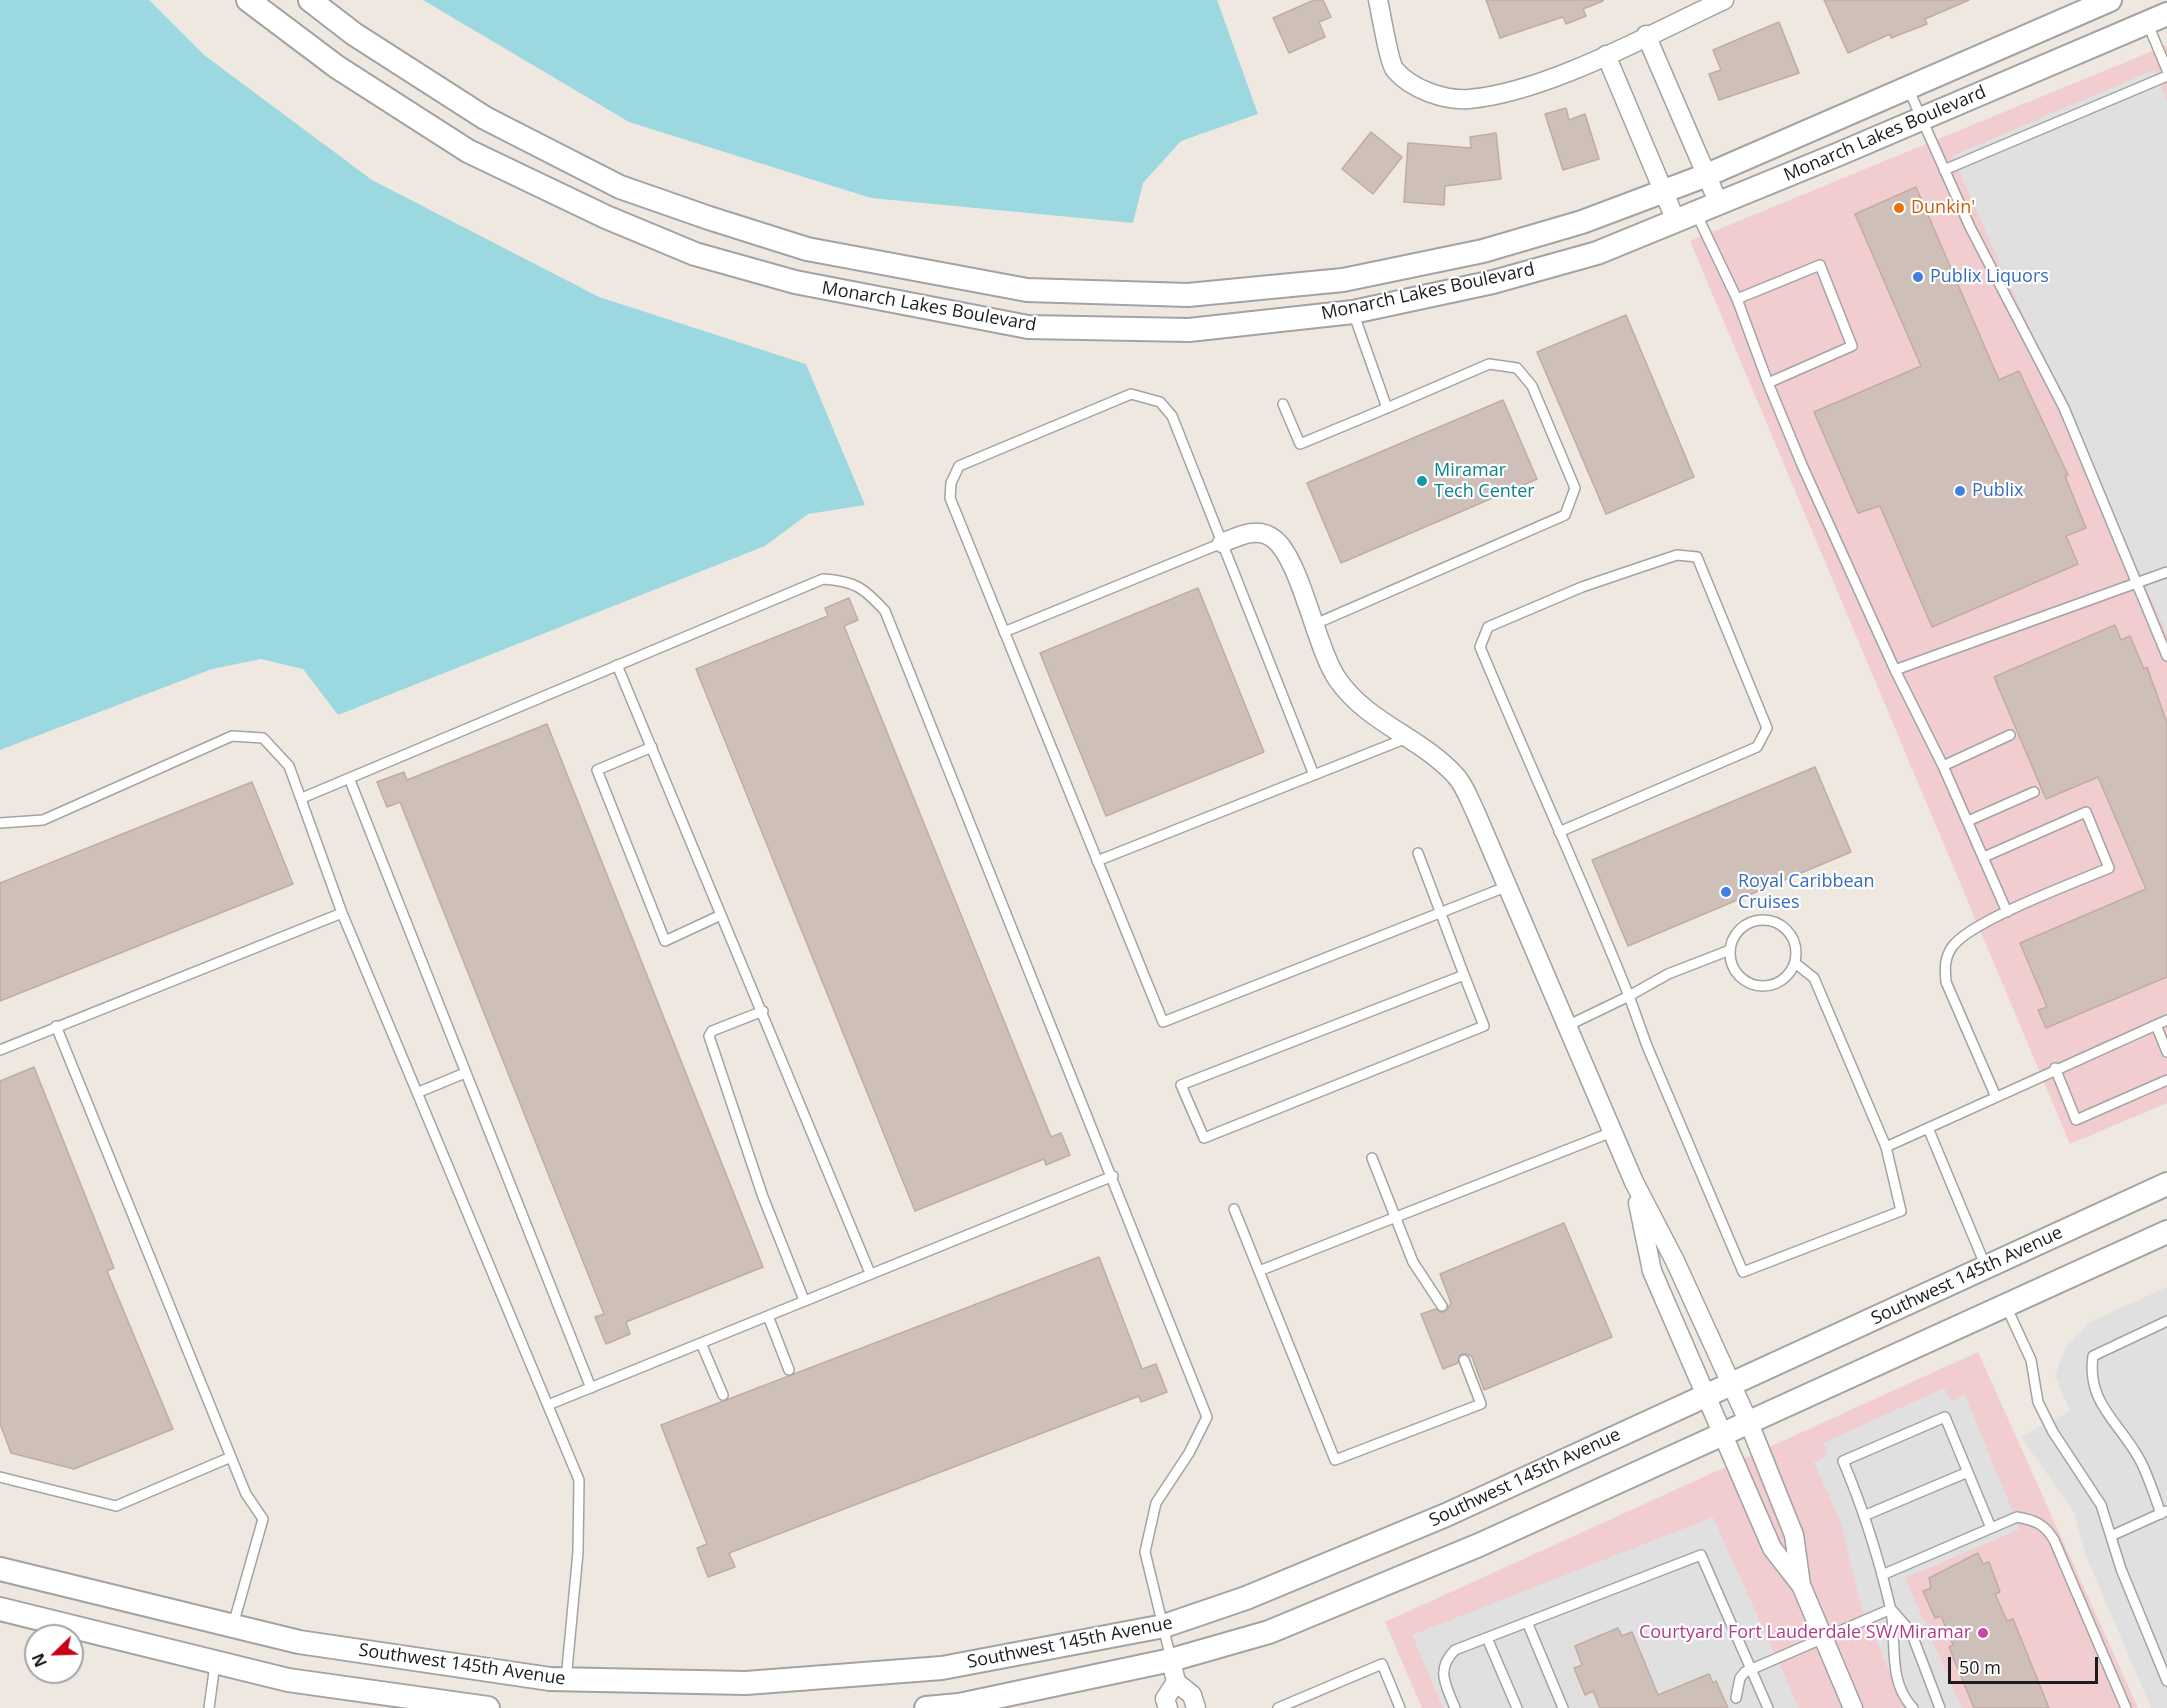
<!DOCTYPE html>
<html>
<head>
<meta charset="utf-8">
<style>
	body { margin:0 }
	#map { position:relative; width:2167px; height:1708px; overflow:hidden; background:#eee8e0; font-family:"Open Sans",sans-serif }
	canvas { display:block }
	.north { position:absolute; left:24px; top:1624px; width:60px; height:60px; box-sizing:border-box; background:#fff; border:2px solid #a4a4a4; border-radius:50%; rotate:247deg; font-size:16px; font-weight:700; line-height:24px; text-align:center; color:#1c1c1c }
	.north::after { content:''; display:block; margin:auto; width:21px; height:27px; background:#c70016; clip-path:polygon(50% 0,100% 100%,50% 72%,0 100%) }
	.scale { position:absolute; left:1948px; top:1657px; width:150px; height:27px; box-sizing:border-box; border:3px solid #1c1c1c; border-top:0; padding-left:8px; font-size:18px; line-height:21px; white-space:nowrap; color:#1c1c1c; -webkit-text-stroke:4px #fff; paint-order:stroke }
</style>
</head>
<body>
<div id="map">
<canvas width="2167" height="1708"></canvas>
<div class="north">N</div>
<div class="scale">50 m</div>
</div>
<script>
const c = document.querySelector('canvas').getContext('2d');
c.lineJoin = 'round';
function paint(path, color) { c.fillStyle = color; c.fill(path, 'evenodd'); }
function stroke(path, color, width, dash) { c.strokeStyle = color; c.lineWidth = width; c.lineCap = dash ? 'butt' : 'round'; c.setLineDash(dash || []); c.stroke(path); }
function label(font, color, halo, rows, align = 'center') {
  c.font = font + ' "Open Sans",sans-serif'; c.lineWidth = 4.5; c.setLineDash([]); c.textBaseline = 'middle'; c.strokeStyle = halo; c.fillStyle = color; for (const [text, x, y, turn = 0] of rows) {
    c.save(); c.translate(x, y); c.rotate((+turn || 0) * Math.PI / 180); c.textAlign = isNaN(turn) ? turn : align; if (halo) c.strokeText(text, 0, 0); c.fillText(text, 0, 0); c.restore();
  }
}
paint(new Path2D(`
	M2167 45V1103L2070 1144 1690 241Z
	M1978 1352 2138 1708H1422L1385 1622Z`), '#f1cdd0');
paint(new Path2D(`
	M2154 70 2167 101V634L1952 156Z
	M2167 1287V1708H2151L2086 1556 2074 1512 2021 1437 2070 1411 2055 1375 2066 1347 2090 1322Z
	M1944 1388 1951 1402 1965 1395 2020 1529 1905 1578 1962 1708H1905L1861 1606 1841 1523 1814 1462 1828 1455 1823 1443Z
	M1713 1517 1799 1708H1443L1412 1635Z`), '#e0e0e0');
paint(new Path2D(`
	M0 0H149L204 55 372 180 599 297 806 364 865 505 808 514 765 546 338 715 303 669 261 659 212 669 0 750Z
	M423 0H1217L1258 114 1181 141 1143 183 1133 223 871 198 629 122Z`), '#9cd8e0');
const building = new Path2D(`
	M1314 0H1323L1331 17 1319 22 1325 37 1289 53 1273 18Z
	M1486 0H1603V1L1583 9 1586 16 1566 24 1563 17 1500 38Z
	M1824 0H1969L1925 19 1927 24 1891 38 1890 34 1848 53Z
	M1779 22 1799 73 1719 100 1709 74 1721 70 1713 50Z
	M1566 108 1569 120 1585 114 1599 159 1563 170 1545 114Z
	M1371 132 1402 157 1373 194 1342 169Z
	M1496 133 1501 179 1445 186 1444 205 1404 202 1408 143 1471 148 1470 137Z
	M1916 187 1999 380 2019 371 2068 475 2065 476 2086 528 2066 536 2078 564 1932 627 1880 506 1858 513 1814 412 1921 366 1855 214Z
	M1626 315 1694 477 1606 514 1537 352Z
	M1503 400 1537 479 1341 563 1307 483Z
	M1198 588 1264 752 1106 816 1040 653Z
	M849 598 858 620 844 626 1051 1137 1061 1133 1070 1155 1046 1165 1044 1159 915 1211 696 669 828 616 825 608Z
	M2115 625 2121 640 2130 636 2144 669 2147 667 2167 723V977L2046 1028 2038 1010 2047 1007 2020 943 2146 889 2098 777 2046 799 1994 677Z
	M547 724 763 1267 626 1322 630 1334 606 1344 595 1317 604 1314 400 802 387 807 377 782 404 772 407 780Z
	M1815 767 1851 852 1628 946 1592 860Z
	M252 782 293 884 0 1001V883Z
	M34 1067 114 1268 107 1271 173 1429 74 1469 11 1453 0 1424V1081Z
	M1564 1223 1612 1337 1484 1390 1472 1357 1468 1354H1461L1458 1363 1443 1369 1421 1314 1436 1309 1443 1313 1448 1308 1451 1303 1440 1274Z
	M1099 1257 1142 1369 1156 1364 1167 1392 1141 1402 1139 1396 729 1553 735 1567 708 1577 697 1548 707 1544 661 1425Z
	M1978 1553 1983 1564 1989 1562 2000 1592 1995 1594 2007 1621 2013 1619 2049 1708H1974L1949 1647 1953 1645 1941 1616 1935 1618 1923 1591 1931 1588 1929 1578Z
	M1618 1628 1622 1636 1632 1632 1658 1695 1709 1674 1713 1683 1716 1681 1728 1708H1600L1593 1691 1585 1695 1574 1668 1582 1665 1575 1646Z`);
paint(building, '#cec0b9');
stroke(building, '#c1aca1', 1.5);
const service = new Path2D(`
	M2147 22 2167 70
	M1908 88 1970 227 2064 408 2167 656
	M1944 170 2167 76
	M1696 213 1737 299 1768 383 1802 465 1895 670
	M1737 299 1820 265 1852 346 1768 383
	M1283 404 1300 444 1387 408
	M1315 624 1565 515 1575 488 1532 386 1517 368 1489 364 1387 408 1353 312
	M1004 632 1222 543
	M617 665C702 867 787 1069 870 1273
	M652 747 597 770 665 941 721 915
	M1943 766 2010 735
	M1314 775 1172 416 1160 402 1131 394 959 466 951 483 950 498 1163 1022 1508 886
	M349 778 591 1388
	M302 798 823 579C855 581 864 588 885 611L1207 1417 1189 1453 1156 1503 1145 1552 1171 1659
	M1968 821 2034 792
	M0 823 43 820 232 736 263 738 289 766 342 913 579 1480 578 1552 566 1680
	M1559 832 1757 747 1767 728 1697 557 1677 555 1638 568 1582 587 1488 627 1480 647C1529 764 1582 879 1629 996L1567 1026
	M1418 853 1464 975 1181 1085 1204 1138 1484 1026 1464 975
	M1984 857 2086 812 2109 868C2076 882 1970 921 1952 947 1944 959 1945 969 1946 982L1996 1097
	M1097 861 1407 738
	M2007 912 1943 766 1895 670 2167 572
	M1730 953a33 33 0 1 1 66 0a33 33 0 1 1-66 0Z
	M1730 950 1668 974 1629 996 1647 1046 1743 1272 1901 1211 1886 1147
	M1795 963 1814 978 1886 1147 2167 1020
	M763 1011 712 1031 709 1036 763 1197 804 1300
	M2156 1025 2167 1052
	M56 1026 246 1494 263 1519 233 1625
	M0 1050 342 913
	M2055 1068 2076 1120 2167 1080
	M419 1092 465 1073
	M1928 1128 1986 1267
	M1372 1158 1413 1262 1442 1306
	M1234 1209 1335 1460 1481 1404 1464 1360
	M1259 1271 1612 1132
	M2006 1306 2031 1360 2038 1402 2053 1432 2101 1505 2121 1569 2167 1681
	M768 1316 789 1370
	M701 1343 723 1395
	M548 1405 1113 1176
	M0 1477 116 1506 231 1457
	M2161 1514C2155 1497 2149 1478 2141 1462 2121 1423 2086 1404 2093 1356L2167 1321
	M1866 1515 1968 1472
	M2111 1536 2166 1511
	M1882 1575 2017 1517C2034 1520 2045 1524 2054 1540L2126 1708
	M1891 1609 1911 1632 1940 1708
	M1527 1622 1563 1708
	M1487 1638 1517 1708
	M1736 1698 1740 1678 1745 1672 1891 1609
	M209 1708 215 1664
	M1278 1708 1382 1664 1400 1708
	M1455 1708C1446 1685 1435 1670 1455 1650L1701 1555 1768 1708
	M1913 1708C1886 1680 1898 1639 1890 1606 1878 1556 1863 1508 1843 1461L1945 1417 1991 1528`);
const minor = new Path2D(`
	M1378 0C1381 13 1389 63 1395 70 1411 89 1445 101 1469 99 1548 92 1652 33 1724 0
	M1646 35 1719 204
	M1606 55 1676 221
	M1222 543C1239 536 1258 526 1274 539 1301 560 1316 649 1338 680 1368 723 1420 737 1455 775 1464 784 1469 799 1475 811L1634 1182 1675 1261 1749 1423 1794 1535 1801 1585 1853 1708
	M1638 1203 1652 1271 1772 1548 1800 1584
	M1171 1660 1176 1682 1192 1695 1196 1708
	M1168 1708 1165 1699 1176 1682`);
const tertiary = new Path2D(`
	M248 0 337 67 468 151 606 217 695 254 795 282 1028 327 1189 330 1353 312 1493 282 1597 253 1839 154 2167 14
	M310 0 354 34 485 118 620 187 709 218 807 249 1027 290 1188 295 1343 280 1483 251 1582 222 1707 175 2110 0
	M0 1569 299 1642 550 1679 746 1683 942 1668 1164 1626 1246 1598 1446 1515 2167 1184
	M0 1609 288 1680 488 1708
	M926 1708 959 1705 1171 1660 1269 1632 1479 1545 2167 1232`);
stroke(service, '#a3a3a3', 12);
stroke(minor, '#a3a3a3', 21);
stroke(tertiary, '#a3a3a3', 26);
stroke(service, '#fff', 9);
stroke(minor, '#fff', 18);
stroke(tertiary, '#fff', 22);
for (const [x, y, r, color] of [
	[1899,208,6,"#e8710a"],
	[1918,277,6,"#3f7fe0"],
	[1422,481,6,"#0f9aa8"],
	[1960,491,6,"#3f7fe0"],
	[1726,892,6,"#3f7fe0"],
	[1983,1633,6,"#d1479c"]
]) { const dot = new Path2D(); dot.arc(x, y, r, 0, 2 * Math.PI); c.fillStyle = color; c.fill(dot); stroke(dot, '#fff', 2); }
label('18px', '#1c1c1c', '#fff', [
	["Monarch Lakes Boulevard",1885,134,-23],
	["Monarch Lakes Boulevard",1428,292,-12],
	["Monarch Lakes Boulevard",929,307,10],
	["Southwest 145th Avenue",1967,1276,-25],
	["Southwest 145th Avenue",1525,1478,-25],
	["Southwest 145th Avenue",1070,1643,-11],
	["Southwest 145th Avenue",462,1665,8]
]);
label('18px', '#c56008', '#fff', [
	["Dunkin'",1911,208]
], 'left');
label('18px', '#366cbe', '#fff', [
	["Publix Liquors",1930,277],
	["Publix",1972,491],
	["Royal Caribbean",1738,882],
	["Cruises",1738,903]
], 'left');
label('18px', '#0d838f', '#fff', [
	["Miramar",1434,471],
	["Tech Center",1434,492]
], 'left');
label('18px', '#b23c85', '#fff', [
	["Courtyard Fort Lauderdale SW/Miramar",1971,1633]
], 'right');
</script>
</body>
</html>
